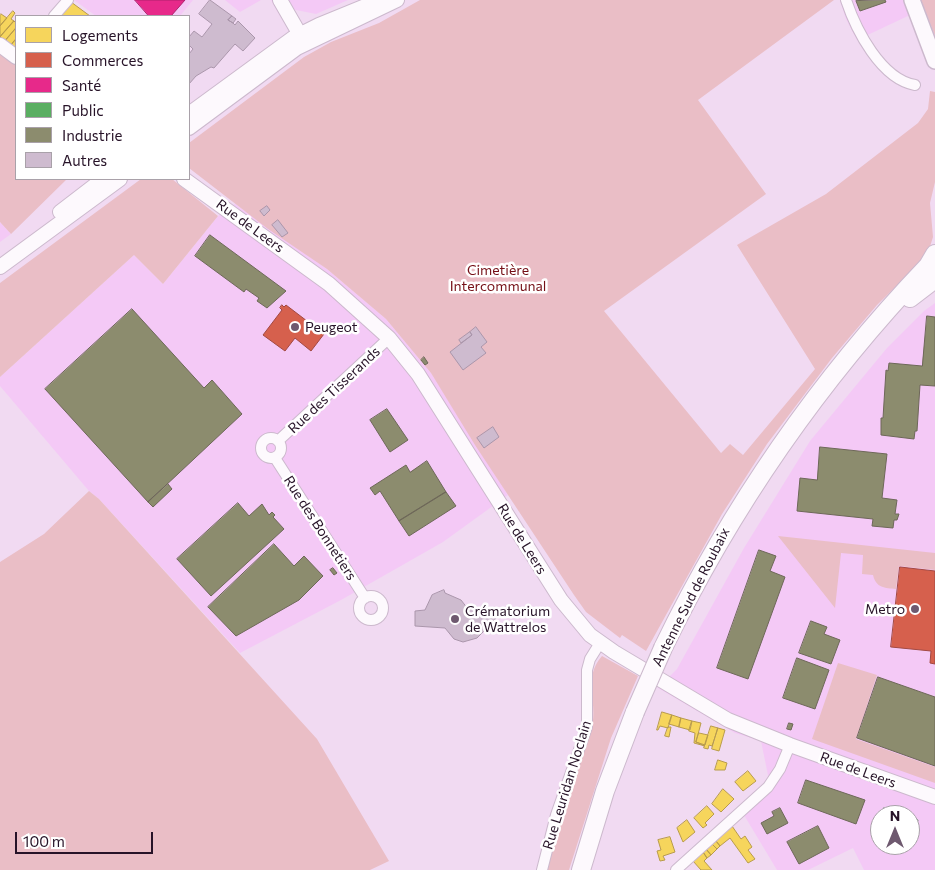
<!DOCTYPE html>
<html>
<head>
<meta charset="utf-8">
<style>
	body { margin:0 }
	#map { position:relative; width:935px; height:870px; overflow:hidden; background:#f1daf2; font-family:Commissioner,sans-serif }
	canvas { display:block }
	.legend { position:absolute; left:15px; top:15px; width:175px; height:165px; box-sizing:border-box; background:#fff; border:1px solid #a9a1a9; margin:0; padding:6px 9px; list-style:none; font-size:15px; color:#271328 }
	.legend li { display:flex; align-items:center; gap:10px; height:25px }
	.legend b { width:25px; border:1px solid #a9a1a9 }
	.north { position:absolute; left:870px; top:805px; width:50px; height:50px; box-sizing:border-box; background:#fff; border:1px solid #a9a1a9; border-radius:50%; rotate:0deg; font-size:14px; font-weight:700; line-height:20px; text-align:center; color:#271328 }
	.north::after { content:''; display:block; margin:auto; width:18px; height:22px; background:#6e596f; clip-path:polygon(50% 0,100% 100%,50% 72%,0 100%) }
	.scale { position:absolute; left:15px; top:832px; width:138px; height:22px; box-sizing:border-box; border:2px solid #271328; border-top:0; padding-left:6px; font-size:15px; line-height:18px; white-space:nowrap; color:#271328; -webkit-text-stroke:4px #fff; paint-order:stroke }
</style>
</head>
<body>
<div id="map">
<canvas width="935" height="870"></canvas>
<ul class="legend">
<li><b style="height:14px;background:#f6d55c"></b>Logements</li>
<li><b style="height:14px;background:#d6604d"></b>Commerces</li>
<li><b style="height:14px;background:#e7298a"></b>Santé</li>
<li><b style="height:14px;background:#5aae61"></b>Public</li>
<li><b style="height:14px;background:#8c8c6e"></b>Industrie</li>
<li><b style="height:14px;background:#cebbcf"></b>Autres</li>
</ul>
<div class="north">N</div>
<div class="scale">100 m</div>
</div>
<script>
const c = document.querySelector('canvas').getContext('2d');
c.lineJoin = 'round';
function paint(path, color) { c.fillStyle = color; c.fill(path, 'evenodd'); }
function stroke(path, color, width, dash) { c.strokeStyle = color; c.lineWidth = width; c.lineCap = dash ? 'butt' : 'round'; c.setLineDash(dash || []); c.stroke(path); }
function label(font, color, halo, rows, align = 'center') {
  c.font = font + ' Commissioner,sans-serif'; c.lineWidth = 5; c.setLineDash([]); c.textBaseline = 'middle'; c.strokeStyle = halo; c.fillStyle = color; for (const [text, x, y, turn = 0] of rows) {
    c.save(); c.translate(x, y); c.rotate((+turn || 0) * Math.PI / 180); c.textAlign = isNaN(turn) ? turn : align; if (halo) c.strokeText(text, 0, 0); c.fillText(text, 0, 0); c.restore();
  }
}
paint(new Path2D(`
	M74 0H193L180 16H96Z
	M225 0H261L240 12Z
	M271 0H348L316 14 291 9 280 16Z
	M840 0H904L910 15 857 40 846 19Z
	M235 204 327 269 386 319 431 373 508 495 443 542 341 600 240 653 99 499 89 491 0 386V377L134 255 163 284 218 216Z
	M0 222 11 234 0 242Z
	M935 303V870H864L853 848 808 870H777L744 815 771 790 761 741 735 733 658 688 677 669 744 548 810 441 887 348 924 311ZM880 815H910V845H880Z`), '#f4c9f6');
paint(new Path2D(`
	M420 0H834L698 100 766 194 604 311 721 453 730 444 743 455 815 369 737 245 826 194 918 123 928 109 930 91 935 92V182L930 203 933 237 927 256 877 305 832 358 767 444 722 514 646 651 622 635 620 638 586 612 574 595 475 445 431 373 386 319 327 269 268 229 189 168V143L304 57 331 42 379 23Z
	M921 0H935V36Z
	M0 53 16 64V179H67L11 234 0 222Z
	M141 179H172L218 216 163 284 134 255 0 377V283Z
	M89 491 99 499 317 739 389 861 370 870H0V562L44 534Z
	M778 536 935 553V570L899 566 896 589C885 588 876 588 873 575L862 574 863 555 841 553 835 608Z
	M602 656 638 676 611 738 569 870H547L559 827 592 727C598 700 582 679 602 656Z
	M838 663 877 675 856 739 935 767V783L812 739Z`), '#eabec6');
const homes = new Path2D(`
	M71 2 90 16H64L61 14Z
	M13 11 15 13 11 19 14 21 0 37V26Z
	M1 14 7 18 0 26V15Z
	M14 21 16 23V28L5 41 0 37Z
	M16 28V39L11 45 5 41Z
	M16 39V49L11 45Z
	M662 712 672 715 668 728 660 726 658 730H657Z
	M672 715 681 718 679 727 669 724Z
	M681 718 692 721 690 730 679 727Z
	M692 721 701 723 696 742 705 746 694 743 695 733 689 731Z
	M711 726 718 728 712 746 709 745 708 749 704 748Z
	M668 727H671L669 737 665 736Z
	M718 728 725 730 719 751 712 749Z
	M699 733 708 735 705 745 696 742Z
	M718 760 727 763 725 770H715Z
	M748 771 756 781 743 791 735 782Z
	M723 789 734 799 721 812 712 804Z
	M707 806 714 814 705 823 707 825 703 828 694 818Z
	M687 820 695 832 683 842 677 828Z
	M732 826 741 839 745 836 752 847 748 850 755 859 748 863 730 838 720 846 716 841Z
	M670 837 675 852 663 856 665 860 660 861 657 851 661 850 658 840Z
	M716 841 720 846 717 849 712 844Z
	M712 844 717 849 711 855 706 849Z
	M706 849 711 855 707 858 703 852Z
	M703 852 707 858 704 861 712 870H701L693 861Z`);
paint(homes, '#f6d55c');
stroke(homes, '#b89b4c', 1);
const shops = new Path2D(`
	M282 305 284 307 286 305 324 334 311 351 295 338 285 351 263 335 282 310 280 308Z
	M900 567 935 571V664L930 663 931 651 891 647Z`);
paint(shops, '#d6604d');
stroke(shops, '#a24942', 1);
const health = new Path2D(`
	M135 0H185L171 16H149Z`);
paint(health, '#e7298a');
stroke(health, '#ad226d', 1);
const public = new Path2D(`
	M884 808 903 815H882Z
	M910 818 918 820 910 842Z`);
paint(public, '#5aae61');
stroke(public, '#4b8050', 1);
const industry = new Path2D(`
	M885 0 886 2 860 11 856 1Z
	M210 235 286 291 267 308 257 301 259 298 246 289 244 292 195 256Z
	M132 309 204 388 212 380 242 414 148 502 45 389Z
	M927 316 935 317V386L920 385 917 431H915L914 439 881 435V418H883L886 370 888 371 889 363 922 366Z
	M424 357 428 363 425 365 421 360Z
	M387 409 408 440 390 452 370 420Z
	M820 447 887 454 882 498 897 500 895 514H899L897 520H894L893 528 872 526 873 519 797 511 800 478 817 480Z
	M427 461 446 492 399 521 380 491 375 495 370 488 406 465 410 472Z
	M168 484 172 489 153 507 148 502Z
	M446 492 456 506 409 536 399 521Z
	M238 503 249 516 262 504 269 515 272 512 275 515 273 517 284 529 211 596 177 559Z
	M274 544 294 566 304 556 323 576 299 600 236 636 208 607Z
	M759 550 776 556 770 571 785 577 748 679 717 668Z
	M333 568 337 573 334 575 330 570Z
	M811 621 827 627 824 634 840 640 831 664 799 653Z
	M797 658 829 670 815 709 783 698Z
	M878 677 935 697V766L857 738Z
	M789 723 793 724 791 730 787 729Z
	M806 780 865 800 856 824 798 803Z
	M780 808 788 823 767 834 761 823 774 816 772 812Z
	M818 826 829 848 799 864 787 842Z`);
paint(industry, '#8c8c6e');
stroke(industry, '#6e6859', 1);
const building = new Path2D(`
	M210 0 232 16 228 20 233 23 235 25 238 21 255 38 243 51 235 44 214 68 211 67 196 76 189 84V54L193 49 189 45V37L194 31 202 37 212 24 199 14Z
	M232 16 236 19 233 23 228 20Z
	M267 206 270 210 264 216 260 211Z
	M278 220 288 233 282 237 272 225Z
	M476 327 487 342 481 347 486 353 463 370 450 352 472 335 470 332Z
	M470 332 472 335 461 343 459 340Z
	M493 427 499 437 484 448 477 438Z
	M444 590 445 593 461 600 468 609 495 608V631H484L477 638 463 642 454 639 445 628 415 626V611L425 610 432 595Z`);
paint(building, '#cebbcf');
stroke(building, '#aa96ab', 1);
const street = new Path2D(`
	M846 0C856 30 881 79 915 85
	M54 16 68 0
	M261 448a10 10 0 1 1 20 0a10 10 0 1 1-20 0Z
	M278 441 389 338
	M275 458 365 598
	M359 608a12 12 0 1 1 24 0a12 12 0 1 1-24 0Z
	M542 870 556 815 587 727V670L590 659 600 643
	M676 870 768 787 780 769 790 745`);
const secondary = new Path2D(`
	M280 0 303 40
	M0 45 16 57
	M189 114 293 38 319 25 380 0
	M189 128 297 48 397 0
	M184 179 329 284 389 338 418 374 561 600 590 635 614 652 728 720 790 745 935 797
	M60 212 103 179
	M0 267 120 179`);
const primary = new Path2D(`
	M912 0 935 61`);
const highway = new Path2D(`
	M910 298 935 279
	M663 648C731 507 820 379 928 266L935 254
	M581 870 605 791 635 712`);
stroke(street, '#ccb9cd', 12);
stroke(secondary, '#ccb9cd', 16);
stroke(primary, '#ccb9cd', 18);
stroke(highway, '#ccb9cd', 20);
stroke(street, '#fdf9fd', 10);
stroke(secondary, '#fdf9fd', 14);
stroke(primary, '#fdf9fd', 15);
stroke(highway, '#fdf9fd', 18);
const highwayBridge = new Path2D(`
	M635 712 663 648`);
stroke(highwayBridge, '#ccb9cd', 20, []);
stroke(highwayBridge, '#fdf9fd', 18);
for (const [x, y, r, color] of [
	[295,327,5,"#6e596f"],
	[915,609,5,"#6e596f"],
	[455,619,5,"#6e596f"]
]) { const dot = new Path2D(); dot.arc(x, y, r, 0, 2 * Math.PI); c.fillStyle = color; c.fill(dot); stroke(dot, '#fff', 2); }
label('14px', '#271328', '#fff', [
	["Rue de Leers",250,226,36],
	["Rue des Tisserands",334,390,-43],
	["Rue des Bonnetiers",320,528,57],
	["Rue de Leers",522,539,58],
	["Antenne Sud de Roubaix",691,597,-63],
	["Rue de Leers",858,770,20],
	["Rue Leuridan Noclain",567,785,-73]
]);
label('14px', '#750f16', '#fff', [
	["Cimetière",498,270],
	["Intercommunal",498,286]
]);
label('14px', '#271328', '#fff', [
	["Peugeot",305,327],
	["Metro",905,609,"right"],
	["Crématorium",465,611],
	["de Wattrelos",465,627]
], 'left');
</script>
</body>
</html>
